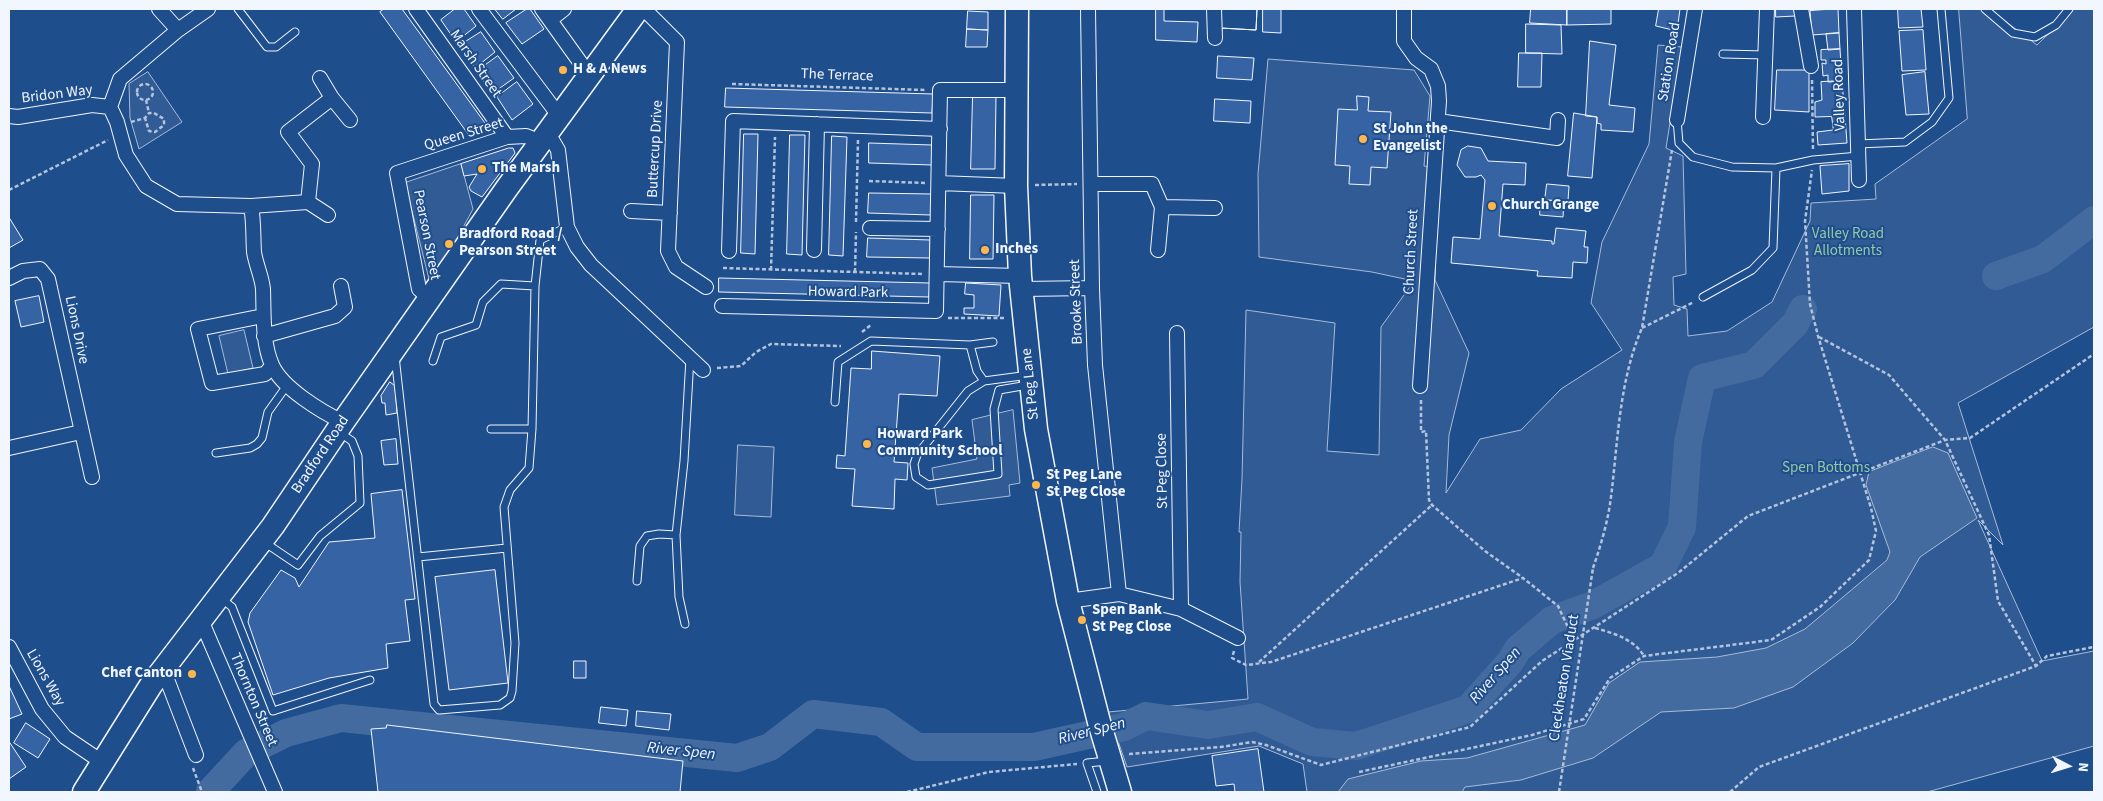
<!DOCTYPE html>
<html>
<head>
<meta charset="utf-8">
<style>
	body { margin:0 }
	#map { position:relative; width:2103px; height:801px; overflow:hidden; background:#1f4e8c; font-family:"Source Sans 3",sans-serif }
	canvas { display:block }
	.frame { position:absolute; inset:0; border:10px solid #f2f6ff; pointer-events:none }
	.north { position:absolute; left:2043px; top:741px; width:50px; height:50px; -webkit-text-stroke:4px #1f4e8c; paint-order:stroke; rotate:95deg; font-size:14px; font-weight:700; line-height:20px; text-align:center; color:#f2f6ff }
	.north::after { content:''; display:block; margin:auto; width:18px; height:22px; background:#f2f6ff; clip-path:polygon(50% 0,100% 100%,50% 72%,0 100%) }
</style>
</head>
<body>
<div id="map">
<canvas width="2103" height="801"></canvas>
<div class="frame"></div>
<div class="north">N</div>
</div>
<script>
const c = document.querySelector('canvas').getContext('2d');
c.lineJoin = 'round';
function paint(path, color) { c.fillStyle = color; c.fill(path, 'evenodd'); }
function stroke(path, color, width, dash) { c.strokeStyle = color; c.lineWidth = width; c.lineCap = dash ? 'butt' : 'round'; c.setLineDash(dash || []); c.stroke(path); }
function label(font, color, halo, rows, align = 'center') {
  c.font = font + ' "Source Sans 3",sans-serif'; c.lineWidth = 4; c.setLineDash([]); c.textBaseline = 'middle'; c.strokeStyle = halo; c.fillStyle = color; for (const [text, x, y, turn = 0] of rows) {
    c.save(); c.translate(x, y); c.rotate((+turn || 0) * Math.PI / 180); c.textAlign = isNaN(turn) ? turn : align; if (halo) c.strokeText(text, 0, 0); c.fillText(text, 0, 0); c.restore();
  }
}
const built = new Path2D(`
	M1959 9H1989L2037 45 2074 9H2094V327L1958 403 2003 545 1978 520 2042 661 2094 651V746L1927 792H1307L1303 764 1259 746 1127 767 1108 712 1248 699 1240 582 1241 532H1239L1242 479 1246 310 1335 323 1327 451 1379 455 1381 327 1414 281 1372 272 1259 257 1258 174 1268 59 1414 70 1430 96 1424 166 1438 168 1435 280 1469 353 1449 435 1446 493 1480 439 1521 430 1561 389 1622 350 1591 303 1602 242 1649 144 1658 45 1682 47 1666 148 1683 156 1686 274 1673 277 1674 305 1687 309 1688 336 1727 331 1772 302 1810 221 1811 203 1876 199 1875 184 1967 119Z
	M148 72 182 122 139 149 130 118 129 84Z
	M461 164 473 209 431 287 405 183Z
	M244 330 253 368 228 374 219 336Z
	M1013 410 1020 483 1009 485 1010 496 937 505 932 468 977 459 972 420Z
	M738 445 774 447 771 517 735 515Z`);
paint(built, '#305b95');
stroke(built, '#a8bbd7', 1);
const water = new Path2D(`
	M1933 447 1948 453 1977 518 1920 557 1895 600 1853 643 1793 687 1734 708 1661 712 1593 758 1521 780 1465 787 1462 792H1338L1348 779 1421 761 1467 758 1585 725 1609 683 1640 662 1717 657 1766 648 1805 629 1887 560 1890 552 1866 485 1869 472Z`);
paint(water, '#446ba0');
stroke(water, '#a8bbd7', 1);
stroke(new Path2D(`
	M1996 276 2043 259 2094 220
	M210 792 246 753 286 733 341 718 737 758 770 747 813 714 881 722 917 747H1034L1124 727 1146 716 1208 725 1257 717 1312 742 1356 746 1468 709 1510 662 1518 649 1552 620 1593 605 1663 566 1682 527 1688 442 1702 378 1754 365 1795 324 1803 309`), '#446ba0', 28);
const building = new Path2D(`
	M384 9H402L485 123 468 134 380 12Z
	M455 9H464L476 26 456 42 441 20Z
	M495 9H516L503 19Z
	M527 9H530L544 29 522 44 506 23Z
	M1156 9H1164V21L1198 22 1197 42 1156 40Z
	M1221 9H1257L1256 30 1220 28Z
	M1221 9H1257L1256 30 1220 28Z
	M1263 9H1281V33L1263 32Z
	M1531 9H1567V25L1530 23Z
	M1567 9H1611V24L1567 25Z
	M1659 9H1680L1677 31 1656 26Z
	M1776 9H1794L1795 16 1776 17Z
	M1838 9 1839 33 1812 35 1810 11Z
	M1898 9H1921L1923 27 1899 28Z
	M968 11 988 12V30L967 29Z
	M1526 24 1561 25 1562 54 1526 53Z
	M967 29 988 30 987 47H966Z
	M1923 30 1926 70 1902 71 1899 31Z
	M481 32 495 52 475 68 459 46Z
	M1839 33 1840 49 1828 50 1826 34Z
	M1590 41 1616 45 1609 105 1635 108 1633 132 1601 130V124L1597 123V117L1586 116Z
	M1840 49 1842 81 1828 82V75L1823 76 1822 63 1826 64V60H1821V50Z
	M1519 53H1542L1541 87H1518Z
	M498 56 514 78 493 93 476 72Z
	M1218 56 1254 58 1252 80 1217 78Z
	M1777 70H1809V112L1775 110Z
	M1925 72 1929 114 1906 115 1902 75Z
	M1842 81 1845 116 1815 117V102L1822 100 1821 82Z
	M517 82 533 104 512 120 497 97Z
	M726 88 933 94 932 113 725 107Z
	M973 95 996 96 995 169H971Z
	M1357 96 1369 97 1368 111 1391 112 1387 168 1371 167 1370 185 1349 184 1350 166 1335 165 1338 109 1357 110Z
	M1215 99 1251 101 1250 123 1214 121Z
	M1574 113 1597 117 1592 178 1568 176Z
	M1832 116H1845L1847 143 1818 145 1817 132 1833 130Z
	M744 134H758L755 254 741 253Z
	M790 135H805L802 255 787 254Z
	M832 136 847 137 843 256 829 255Z
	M869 143 932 145V165L869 163Z
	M1468 146 1481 148 1488 161 1526 163 1525 185 1503 184 1499 236 1552 241V244H1554L1556 228 1586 231 1584 247H1588L1587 263 1573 262 1572 278 1537 276 1538 271 1451 263 1453 237 1480 239 1485 180 1481 175 1476 177H1465L1457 165 1461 150Z
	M509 148H513L515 153 482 197 471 191 469 187 477 174 464 176 461 164Z
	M1849 164V191L1822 194 1820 166Z
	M1547 184 1569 186 1568 201 1545 200Z
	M869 193 932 194 931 215 868 213Z
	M971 195H994L993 259H970Z
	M1541 200 1564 201 1563 217 1540 215Z
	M10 219 23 240 9 248V220Z
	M868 238 930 240V258L867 257Z
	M719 278 930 283 929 297 719 292Z
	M966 283 1001 285 999 316 964 314V308H974V295L965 294Z
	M39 296 44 322 21 327 15 301Z
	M872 351 940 356 937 396 899 394 894 462 908 463 907 480 895 479 894 509 852 506 855 469 836 468 837 455 845 456 851 368 871 369Z
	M390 382 395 386 397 413 386 415 385 403H382L381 396Z
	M396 439 398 464 384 465 381 441Z
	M402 490 415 599 405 600 410 641 386 644 388 668 329 678 273 695 248 622 250 613 281 570 295 578 299 587 329 542 375 538 371 494Z
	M495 570 508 683 449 690 435 577Z
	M574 661H586V678H574Z
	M10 688 22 714 9 719V689Z
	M601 707 628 710 626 726 599 723Z
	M637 711 671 714 669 730 636 726Z
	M26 723 50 739 38 758 14 743Z
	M387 725 683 761 680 792H378L371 729 386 728Z
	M10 743 26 767 9 779V744Z
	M1258 749 1264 792H1235L1234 784 1216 786 1212 756Z`);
paint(building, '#3563a3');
stroke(building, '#f2f6ff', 1);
const lane = new Path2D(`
	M238 9 267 47H276L295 32
	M1985 9 2013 33 2035 37 2056 25 2069 9
	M1723 54 1766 55
	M1677 120 1679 143 1693 157 1732 167 1776 168 1773 248 1752 270 1703 297
	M1858 144 1905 142 1932 122 1949 98 1941 9
	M1776 168 1813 160 1859 156
	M970 345 977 371 984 381
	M395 356 434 704 439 710 500 705 510 698 512 691 515 643 504 507 510 490 529 468 532 429
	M433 361 441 337 476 325 483 302 501 284 535 286 540 240 567 227
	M1028 385 999 390 994 409 998 474 928 485 916 477 914 464 917 455 968 391 984 381 1029 375
	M835 402 838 362 871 341 970 345 993 342
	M491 429H532L535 286
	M216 453 250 448 257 444 262 438 268 412 288 384
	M264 542 298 565 320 536 360 503 358 456 352 441 340 433
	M418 557 507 548
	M637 581 640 546 647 536 659 534 676 535
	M222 599 232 607 273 711 370 680
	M685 624 679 597 676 535 684 461 690 358
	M1097 792 1087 763 1108 761`);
const street = new Path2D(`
	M159 9 178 30
	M416 9 507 137
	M479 9 560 117
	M542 9 590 76
	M644 9 677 42 668 251 676 267 706 287
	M1088 9 1092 288 1095 365 1119 594
	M1214 9 1215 38
	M1404 9V41L1416 58 1431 69 1438 86 1439 101 1420 386
	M1801 9 1811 66
	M1854 9 1859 180
	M550 20 564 9
	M320 78 332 98 350 120
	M110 107 117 122 126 155 146 186 177 204 251 206 308 202 312 164 288 132 332 98
	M110 107 120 79 178 30 208 9
	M9 116 18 117 92 105 110 107
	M1763 117 1767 9
	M1677 120 1695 9
	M1438 121 1557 138 1558 120
	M548 133 558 150 567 227 577 247 591 265 703 370
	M939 183 1016 186
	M1091 184H1152L1162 207 1158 250
	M308 202 328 215
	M251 206C254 222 253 237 254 252 256 265 262 277 263 289 264 314 262 342 272 365 282 388 322 412 343 422
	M1162 207 1215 208
	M631 211 670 213
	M870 228 938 229
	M814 250 817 124
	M729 251 733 121 940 129
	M937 274 1020 276
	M9 278 23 271 40 269 48 279 92 477
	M1022 289 1092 288
	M430 298 419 289 397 173 507 137 526 136 541 142
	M722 306 936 311 940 90H1016
	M263 316 198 329 212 383 265 374 272 366
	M264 336 335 316 345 307 341 286
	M9 448 81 432
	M1068 601 1119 594 1181 609 1177 333
	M1181 609 1238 638
	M201 620 275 792
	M9 647 42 709 65 737 102 762
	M163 669 196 755`);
const primary = new Path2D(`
	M1017 9 1016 186 1020 276 1036 429 1068 601 1099 722 1120 792
	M84 792 151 685 273 526 343 422 507 188 638 9`);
stroke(lane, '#f2f6ff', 9);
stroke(street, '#f2f6ff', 16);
stroke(primary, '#f2f6ff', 25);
stroke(new Path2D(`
	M1812 80 1813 150
	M732 84 926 90
	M137 92a8 8 0 1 1 16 0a8 8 0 1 1-16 0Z
	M146 100 149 113
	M131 122 145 118 149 113H154L164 119V125L155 132 149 131 145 118
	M869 181 925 183
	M1035 185 1077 184
	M9 190 108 140
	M856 222 858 140
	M723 268 923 274
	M771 270 775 137
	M855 272 856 232
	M948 318H1005
	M1642 328 1694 302
	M862 332 872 324
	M1819 337 1889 375 1945 440 1989 535 1998 601 2036 666
	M717 368 741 366 756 352 771 344 841 346
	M1421 400V432L1426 431 1429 500 1432 505 1485 551 1523 578
	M1593 568C1601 545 1608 521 1611 497 1618 441 1619 381 1642 328L1672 150
	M1595 628C1613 633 1634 639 1644 656
	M1234 651 1232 658 1246 665 1271 662 1523 578 1558 606 1574 640
	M1259 662 1432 505
	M1129 754 1221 747 1252 742 1266 745 1321 765 1470 727 1542 661 1678 573 1748 516 1945 440 1970 438 2094 354
	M193 768 202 792
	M1359 772 1532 735 1584 719 1610 678 1644 656 1771 640 1820 607 1869 560 1876 531 1871 508 1818 336 1810 304 1805 221 1812 170
	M907 792 989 772 1077 764
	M1730 792 1759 767 2036 666 2047 656 2094 647`), '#b3c4dc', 2.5, [4, 2.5]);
stroke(lane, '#1f4e8c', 7);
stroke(street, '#1f4e8c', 14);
stroke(primary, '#1f4e8c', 22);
stroke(new Path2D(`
	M1559 792 1593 568`), '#b3c4dc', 2.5, [4, 2.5]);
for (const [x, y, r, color] of [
	[563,70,5,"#ffb74d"],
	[1363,139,5,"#ffb74d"],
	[482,169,5,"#ffb74d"],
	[1492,206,5,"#ffb74d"],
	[449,244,5,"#ffb74d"],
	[985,250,5,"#ffb74d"],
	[867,444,5,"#ffb74d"],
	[1036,485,5,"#ffb74d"],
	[1082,620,5,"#ffb74d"],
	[192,674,5,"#ffb74d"]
]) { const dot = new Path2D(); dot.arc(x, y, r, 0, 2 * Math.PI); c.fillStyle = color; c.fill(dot); stroke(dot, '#1f4e8c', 2); }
label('15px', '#f2f6ff', '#1f4e8c', [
	["Station Road",1670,62,-81],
	["Marsh Street",475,64,55],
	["The Terrace",837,76,2],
	["Bridon Way",57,95,-7],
	["Valley Road",1840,95,-92],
	["Queen Street",464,135,-17],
	["Buttercup Drive",656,149,-87],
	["Pearson Street",426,235,79],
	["Church Street",1412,252,-87],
	["Howard Park",848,293,1],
	["Brooke Street",1077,302,-92],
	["Lions Drive",76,330,78],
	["St Peg Lane",1031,384,-96],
	["Bradford Road",321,455,-56],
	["St Peg Close",1163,471,-91],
	["Lions Way",45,678,60],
	["Cleckheaton Viaduct",1565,678,-81],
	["Thornton Street",253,700,67]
]);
label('bold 15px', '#f2f6ff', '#1f4e8c', [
	["H & A News",573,70],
	["St John the",1373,130],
	["Evangelist",1373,147],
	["The Marsh",492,169],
	["Church Grange",1502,206],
	["Bradford Road /",459,235],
	["Pearson Street",459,252],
	["Inches",995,250],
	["Howard Park",877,435],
	["Community School",877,452],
	["St Peg Lane",1046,476],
	["St Peg Close",1046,493],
	["Spen Bank",1092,611],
	["St Peg Close",1092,628],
	["Chef Canton",182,674,"right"]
], 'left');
label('15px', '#97c8a6', '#1f4e8c', [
	["Valley Road",1848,235],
	["Allotments",1848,252],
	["Spen Bottoms",1826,469]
]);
label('italic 16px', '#f2f6ff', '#1f4e8c', [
	["River Spen",1496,676,-49],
	["River Spen",1092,732,-14],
	["River Spen",681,752,6]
]);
</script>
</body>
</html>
